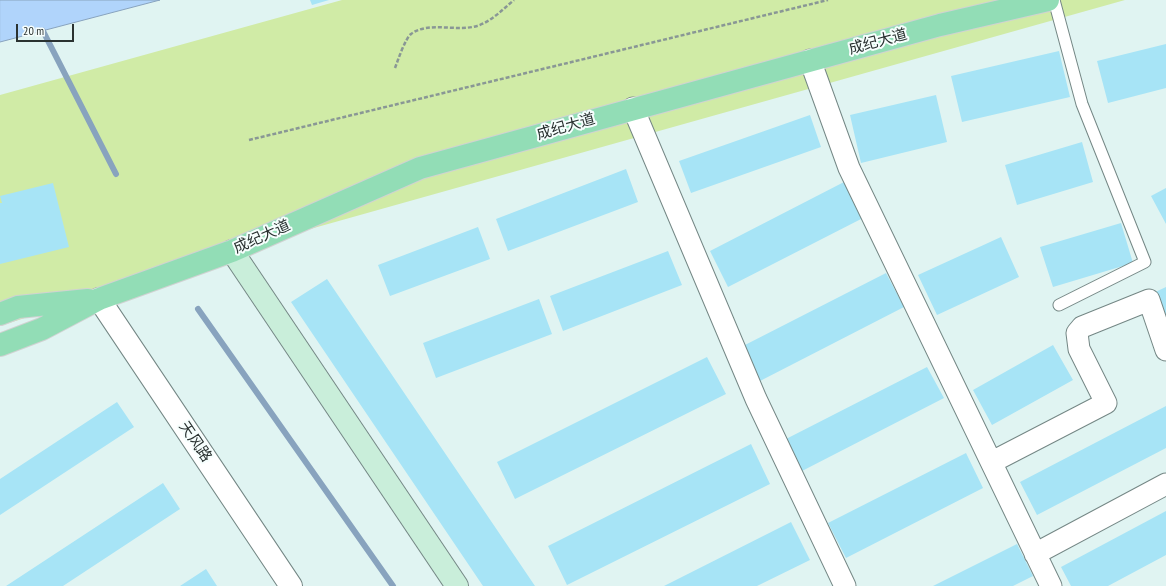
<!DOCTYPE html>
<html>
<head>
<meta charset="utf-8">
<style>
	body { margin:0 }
	#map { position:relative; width:1166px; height:586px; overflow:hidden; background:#e0f4f2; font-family:"PT Sans Narrow",sans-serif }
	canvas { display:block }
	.scale { position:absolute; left:16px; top:24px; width:58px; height:18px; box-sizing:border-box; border:2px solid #2a3231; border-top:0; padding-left:5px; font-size:12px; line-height:14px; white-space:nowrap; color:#2a3231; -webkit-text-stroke:3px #f6fefd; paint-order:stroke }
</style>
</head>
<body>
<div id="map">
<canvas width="1166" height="586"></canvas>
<div class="scale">20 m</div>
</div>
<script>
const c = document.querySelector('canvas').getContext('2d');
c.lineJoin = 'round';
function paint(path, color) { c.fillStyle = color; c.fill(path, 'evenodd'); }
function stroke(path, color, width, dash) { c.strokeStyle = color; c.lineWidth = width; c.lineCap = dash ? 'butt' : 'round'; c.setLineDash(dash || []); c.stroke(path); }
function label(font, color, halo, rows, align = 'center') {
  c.font = font + ' "PT Sans Narrow","Noto Sans SC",sans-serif'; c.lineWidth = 4; c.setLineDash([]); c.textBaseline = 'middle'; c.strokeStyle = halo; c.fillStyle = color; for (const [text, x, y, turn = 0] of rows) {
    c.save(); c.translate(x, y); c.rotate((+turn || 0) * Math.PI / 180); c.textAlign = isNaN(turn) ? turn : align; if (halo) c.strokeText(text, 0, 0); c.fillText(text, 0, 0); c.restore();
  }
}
paint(new Path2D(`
	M342 0H1125L232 251 0 326V95Z`), '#d0eba6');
const water = new Path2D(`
	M0 0H160L0 42Z`);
paint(water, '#b0d4fb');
stroke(water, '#88a3be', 1);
stroke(new Path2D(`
	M43 31 116 174
	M198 309 393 586`), '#88a3be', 6);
paint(new Path2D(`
	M310 0H329L312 5Z
	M1166 44V88L1108 103 1097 61Z
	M1059 51 1070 97 962 122 951 76Z
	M936 95 947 142 861 163 850 115Z
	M810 115 821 147 691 193 679 161Z
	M1082 142 1093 182 1017 205 1005 165Z
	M626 169 638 202 508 251 496 219Z
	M844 182 863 218 728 287 710 251Z
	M53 183 69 247 0 264V203H2L0 196Z
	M1166 188V224L1151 196Z
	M1121 223 1133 263 1053 287 1040 247Z
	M478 227 490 259 390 296 378 265Z
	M1001 237 1019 277 937 315 918 275Z
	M668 251 682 285 563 331 550 296Z
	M886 273 904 307 760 381 743 346Z
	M327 279 535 586H483L291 302Z
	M1166 287V327L1151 294Z
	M539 299 552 334 436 378 423 343Z
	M1053 345 1073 380 992 425 973 390Z
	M707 357 726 394 515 499 497 462Z
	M927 367 944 398 802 471 786 439Z
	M117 402 134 427 0 515V479Z
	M1166 406V448L1037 515 1020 482Z
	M751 444 770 484 567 585 548 546Z
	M966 453 983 488 846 558 828 523Z
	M163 483 180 509 63 586H6Z
	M1166 511V555L1108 586H1071L1061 567Z
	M791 522 810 560 757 586H664Z
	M1017 544 1033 576 1013 586H933Z
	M206 569 217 586H180Z`), '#a7e4f6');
const service = new Path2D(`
	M1054 0 1082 104 1145 262 1059 305`);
const minor = new Path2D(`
	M810 60 849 168 1051 586
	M633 108 756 399 845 586
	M992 462 1106 403 1079 349 1077 333 1082 327 1149 300 1166 350
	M1035 554 1166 484`);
const tertiary = new Path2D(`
	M99 299 291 586`);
const secondary = new Path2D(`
	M232 251 457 586`);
const primary = new Path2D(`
	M0 314 18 307 88 300
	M0 345 42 329 99 299 232 251 420 168 940 25 1048 0`);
stroke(service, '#748785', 13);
stroke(minor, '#748785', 23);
stroke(tertiary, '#748785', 24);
stroke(secondary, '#748785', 24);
stroke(primary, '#d0d2d2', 24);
stroke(new Path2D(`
	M395 68C398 60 405 39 411 34 428 21 456 32 477 26 492 21 502 10 514 0
	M249 140 828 0`), '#899795', 2.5, [4, 2]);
stroke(service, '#fff', 11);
stroke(minor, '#fff', 21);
stroke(tertiary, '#fff', 22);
stroke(secondary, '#c9eeda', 22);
stroke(primary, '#92ddb6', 22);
label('15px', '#2a3231', '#f6fefd', [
	["成纪大道",878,42,-15],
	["成纪大道",566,127,-16],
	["成纪大道",262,237,-24],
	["天风路",195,442,56]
]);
</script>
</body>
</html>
